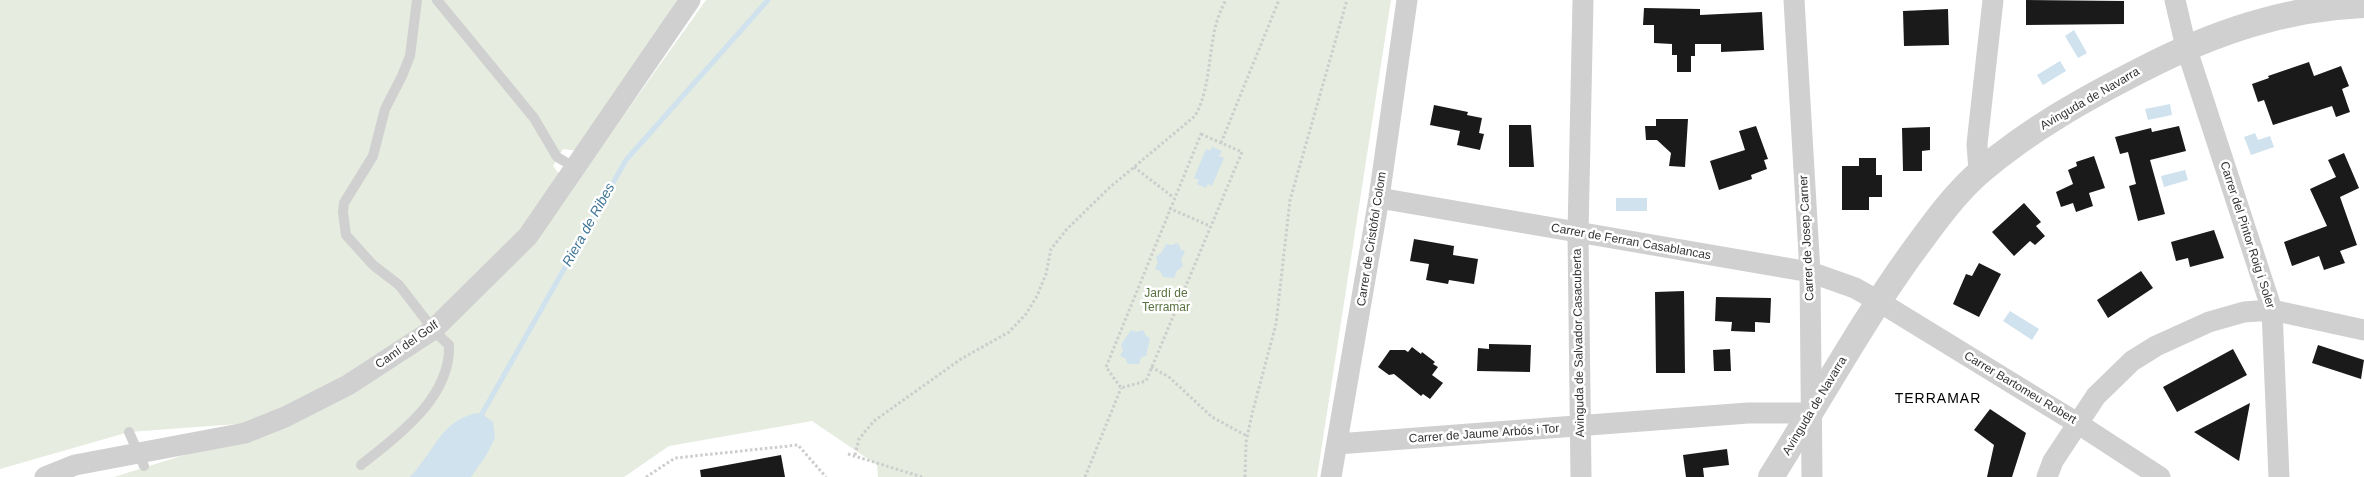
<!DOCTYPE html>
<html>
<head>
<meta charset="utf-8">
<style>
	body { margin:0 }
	canvas { display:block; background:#fff }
</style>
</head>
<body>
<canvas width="2364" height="477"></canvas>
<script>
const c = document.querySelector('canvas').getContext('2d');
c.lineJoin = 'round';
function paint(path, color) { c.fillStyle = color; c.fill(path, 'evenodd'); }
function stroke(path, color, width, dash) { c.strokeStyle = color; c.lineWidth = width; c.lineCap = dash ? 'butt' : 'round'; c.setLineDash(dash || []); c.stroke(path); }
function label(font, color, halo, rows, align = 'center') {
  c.font = font + ' Helvetica,sans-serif'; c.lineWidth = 5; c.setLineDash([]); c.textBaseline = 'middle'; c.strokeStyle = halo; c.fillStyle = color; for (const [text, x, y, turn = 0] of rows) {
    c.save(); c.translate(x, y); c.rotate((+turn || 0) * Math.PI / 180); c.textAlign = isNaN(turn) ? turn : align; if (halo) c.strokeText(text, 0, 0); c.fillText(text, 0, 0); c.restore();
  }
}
paint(new Path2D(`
	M0 0H677L580 151 563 149 553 166 561 176 517 238 398 348 265 422 129 432 0 469Z
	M706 0H1391L1317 477H878L877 465 812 421 669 446 624 477H114L264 430 395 361 604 143Z`), '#e6ecdf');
paint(new Path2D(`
	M2074 30 2087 53 2078 58 2065 36Z
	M2060 61 2066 71 2043 85 2037 75Z
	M2170 104 2172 115 2148 120 2145 109Z
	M2255 133 2258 140 2270 136 2274 147 2251 155 2244 137Z
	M1212 147 1222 151 1219 156 1224 158 1212 186 1208 184 1206 188 1197 184 1199 180 1194 178 1206 149 1210 151Z
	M2185 170 2188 180 2164 187 2161 176Z
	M1616 198H1647V211H1616Z
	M1178 243 1181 250 1185 251 1181 260 1183 266 1177 271 1174 278 1163 277 1160 271 1155 269 1158 262 1156 257 1162 252 1166 244 1171 245Z
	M2010 311 2039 329 2032 340 2003 321Z
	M1131 330 1136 332 1143 330 1146 336 1150 338 1146 356 1141 357 1139 364H1128L1125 358 1120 356 1123 350 1121 345Z
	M476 413 482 414 493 422 495 438 487 454 471 477H410C434 452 440 422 476 413Z`), '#cfe2ee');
stroke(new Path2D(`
	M479 419 626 160 768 0`), '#cfe2ee', 5);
paint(new Path2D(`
	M2026 0 2124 1V24L2026 25Z
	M1644 8 1700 9V15L1762 12 1764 50 1721 52V44H1695V56H1691V72H1677V55H1672V44L1654 43V25H1643Z
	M1948 9 1949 45 1904 46 1903 11Z
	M2309 62 2314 76 2341 66 2349 86 2342 89 2350 112 2336 117 2332 106 2273 125 2264 100 2258 102 2252 84 2269 78 2268 76Z
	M1434 105 1468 112 1467 115 1482 118 1479 133 1484 134 1480 150 1457 145 1460 131 1430 125Z
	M1656 119H1688L1685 167 1669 166 1671 153 1657 140H1646L1645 126H1656Z
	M1509 125H1531L1534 167H1509Z
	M1756 126 1768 159 1764 160 1767 169 1751 175 1752 179 1719 190 1710 161 1745 150 1739 131Z
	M2179 126 2186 151 2150 160 2165 214 2138 221 2129 186 2136 184 2128 152 2120 154 2115 137 2151 128 2152 132Z
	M1930 127V150L1922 151V171H1903L1902 128Z
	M2344 153 2359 188 2340 197 2357 245 2340 251 2345 263 2324 270 2319 256 2292 266 2284 242 2327 226 2310 189 2336 177 2328 160Z
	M2094 156 2105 188 2089 193 2093 206 2076 212 2073 203 2061 207 2056 192 2073 184 2068 170 2077 166 2076 162Z
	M1859 158H1876V175H1882V197H1869V210H1842V166H1859Z
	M2024 203 2041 222 2036 226 2045 236 2035 245 2030 241 2014 256 1992 232Z
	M2214 230 2224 258 2190 267 2188 258 2176 261 2171 242Z
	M1414 239 1454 246 1453 255 1478 259 1474 284 1449 280 1448 284 1426 280 1429 264 1410 261Z
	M1979 263 2001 274 1979 317 1953 304 1966 274 1972 276Z
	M2141 271 2153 288 2108 318 2097 300Z
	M1684 291 1685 373H1656L1655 292Z
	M1716 297 1771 298 1770 323 1755 322V332L1731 331 1732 322 1715 321Z
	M1489 344 1531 345 1530 372 1477 371 1478 348 1489 349Z
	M2318 345 2364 360 2361 379 2312 363Z
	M1412 347 1421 354 1422 352 1435 362 1433 364 1438 367 1432 375 1443 383 1430 399 1423 394 1421 396 1394 374 1389 375 1378 367 1390 350H1405L1408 352Z
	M1730 349 1731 371H1714L1713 350Z
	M2233 349 2247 375 2177 412 2163 387Z
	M2250 403 2239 461 2194 432Z
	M1990 409 2026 433 2012 477H1987L1994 445 1974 430Z
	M1727 449 1729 465 1703 468 1704 477H1686L1683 455Z
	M781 455 785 477H701L700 470Z`), '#1a1a1a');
stroke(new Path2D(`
	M1201 134 1242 152 1146 381 1121 388 1106 367Z
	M1221 143 1279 0
	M1134 167 1173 197
	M1169 208 1210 226
	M1151 367 1169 377 1212 417 1247 436
	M848 454 922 477
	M855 455 859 439 874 421 961 359 1009 332 1026 314 1037 296 1046 274 1051 249 1067 229 1109 188 1195 116C1215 80 1205 36 1226 0
	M646 477 675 458 798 445 826 477
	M1085 477 1121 388
	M1245 477 1246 442 1252 414 1276 324 1290 200 1347 0`), '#cdcdcd', 3, [2.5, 2.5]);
stroke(new Path2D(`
	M437 0 534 118 557 157 576 168
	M129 432 144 466
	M361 465C398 435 451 398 449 345L436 333 399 285 373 265 346 235 343 212 344 203 373 156 385 109 402 76 410 56 417 0`), '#d0d0d0', 10);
stroke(new Path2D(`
	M1794 0 1810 272 1812 477
	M2175 0 2186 47 2272 310 2279 477
	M1979 172 1977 144 1993 0
	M1379 198 1810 272 1855 288 1878 301 2077 423 2160 477
	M1337 444 1748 413H1811
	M45 477 75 465 245 433 285 417 348 385 434 329 528 236 690 0
	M1331 477 1379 198 1407 0
	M1581 477 1578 233 1583 0
	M2047 477 2053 461 2096 396 2132 361 2156 346 2209 322 2244 312 2272 310 2364 330`), '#d0d0d0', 21);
stroke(new Path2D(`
	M1771 477C1817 404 1859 327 1909 257 1931 227 1953 195 1981 171 2030 129 2086 98 2143 69 2213 33 2285 8 2364 5`), '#d0d0d0', 26);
label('12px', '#333', '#fff', [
	["Avinguda de Navarra",2090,99,-30],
	["Carrer del Pintor Roig i Soler",2247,235,72],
	["Carrer de Josep Carner",1807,238,-93],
	["Carrer de Cristòfol Colom",1372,239,-81],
	["Carrer de Ferran Casablancas",1631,242,10],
	["Avinguda de Salvador Casacuberta",1579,343,-91],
	["Camí del Golf",407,345,-35],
	["Carrer Bartomeu Robert",2020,388,31],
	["Avinguda de Navarra",1815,406,-59],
	["Carrer de Jaume Arbós i Tor",1484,434,-4]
]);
label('12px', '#56703f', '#fff', [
	["Jardí de",1166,294],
	["Terramar",1166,308]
]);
label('italic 14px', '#3f7597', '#fff', [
	["Riera de Ribes",589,225,-61]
]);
c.letterSpacing = '1px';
label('14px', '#000', '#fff', [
	["TERRAMAR",1938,399]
]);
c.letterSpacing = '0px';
</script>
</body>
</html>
